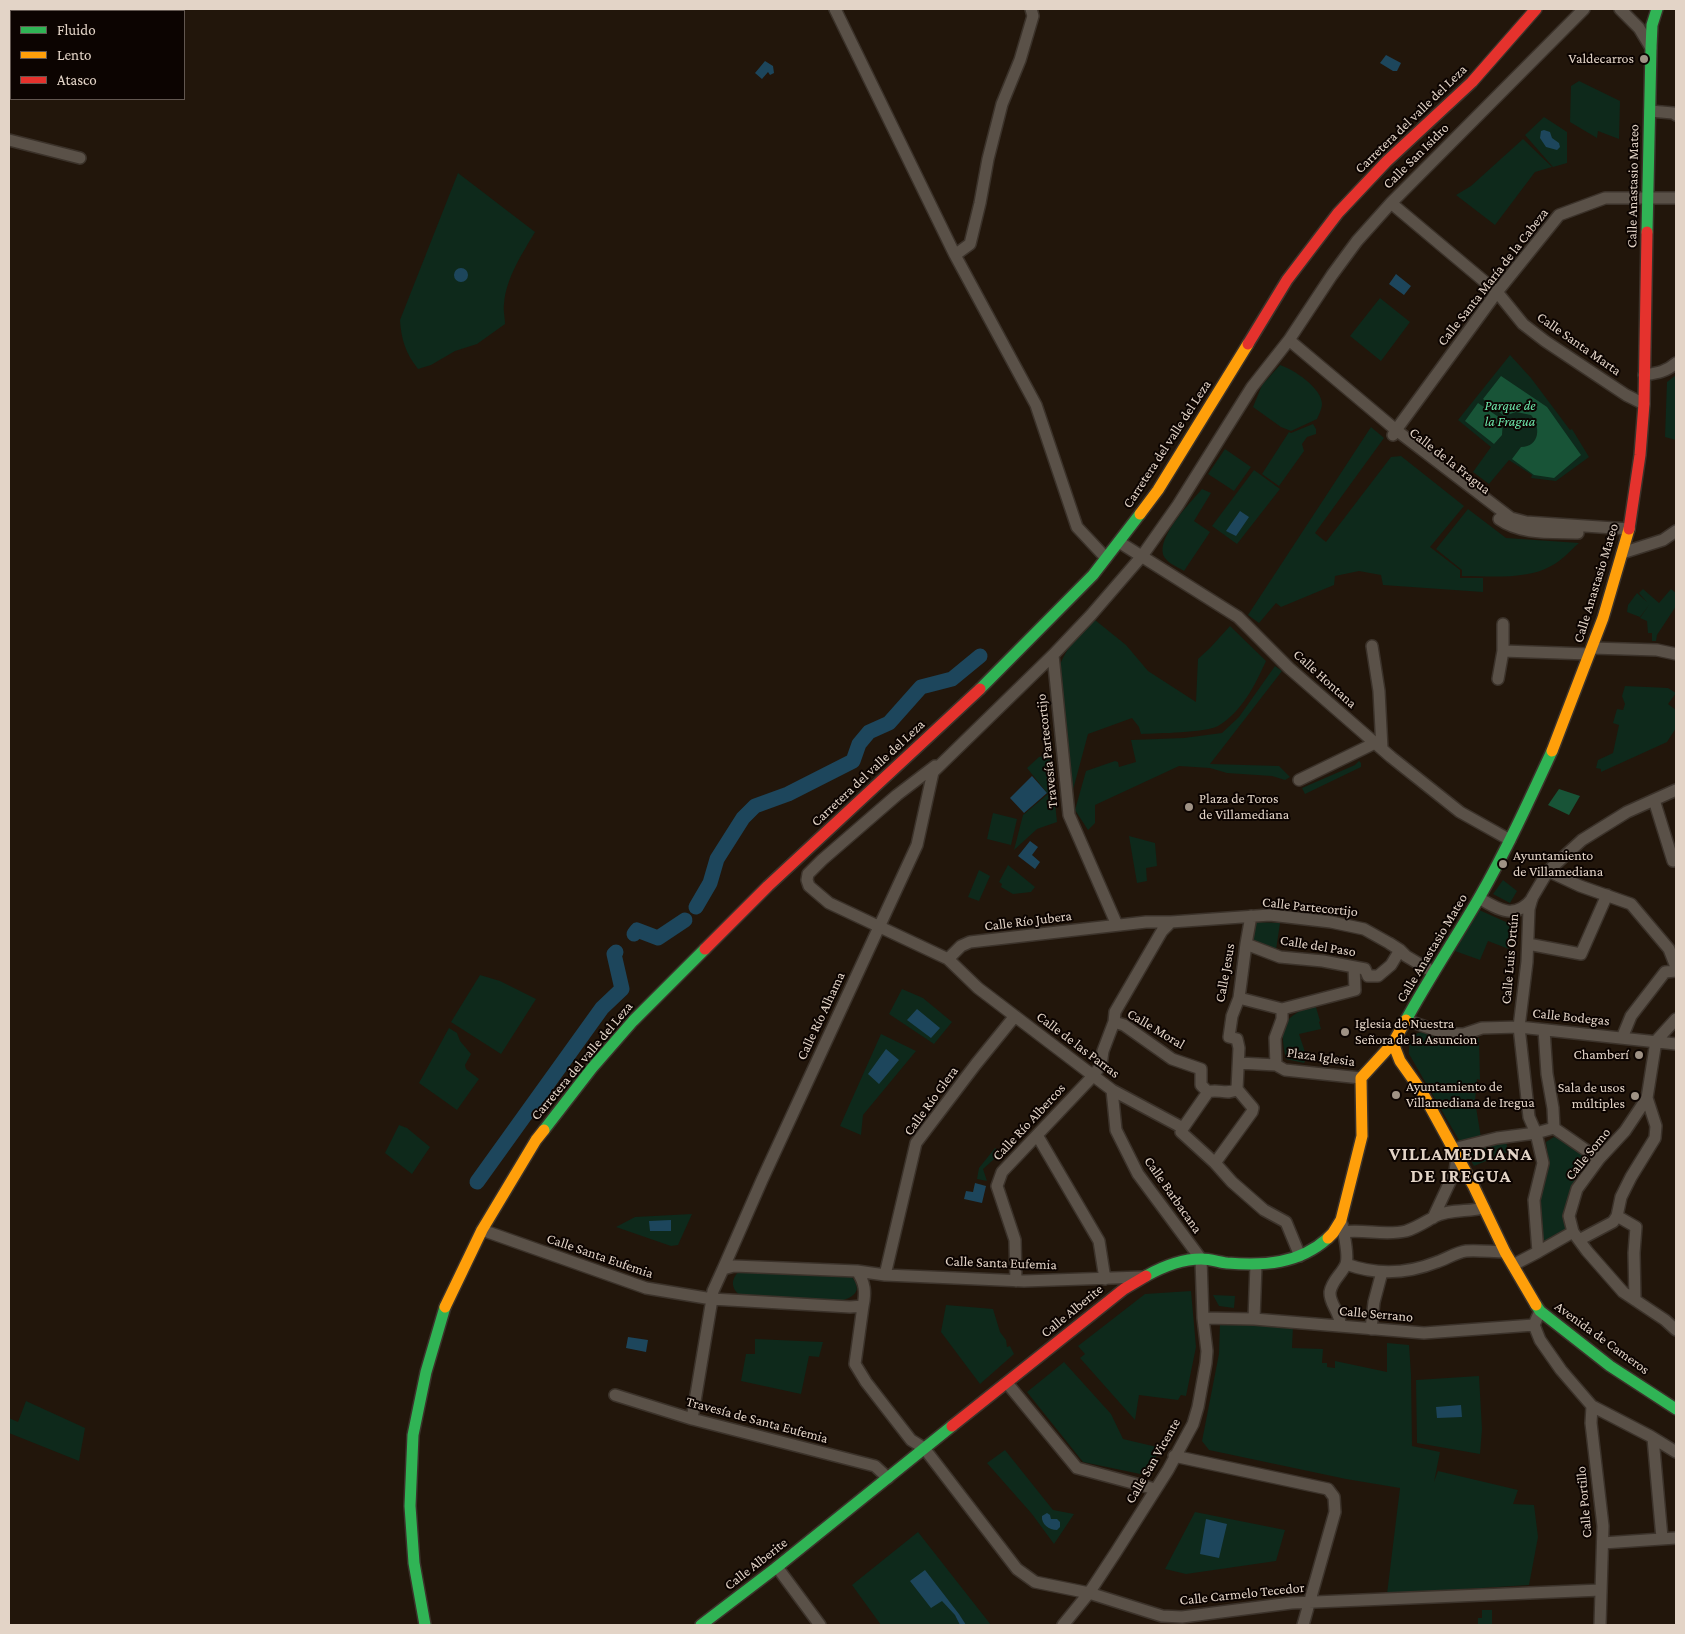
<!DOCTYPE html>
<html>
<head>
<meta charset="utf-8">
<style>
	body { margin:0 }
	#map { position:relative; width:1685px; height:1634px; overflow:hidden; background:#22160b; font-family:"Crimson Pro",serif }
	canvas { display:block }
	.frame { position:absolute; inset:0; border:10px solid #e3d4c7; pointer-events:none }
	.legend { position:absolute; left:10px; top:10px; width:175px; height:90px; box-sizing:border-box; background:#0c0401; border:1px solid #625750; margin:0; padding:6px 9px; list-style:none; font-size:15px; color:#e3d4c7 }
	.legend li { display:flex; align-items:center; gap:10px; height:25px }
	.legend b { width:25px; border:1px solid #625750 }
</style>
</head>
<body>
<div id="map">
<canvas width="1685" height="1634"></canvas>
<div class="frame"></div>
<ul class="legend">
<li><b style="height:6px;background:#30b455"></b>Fluido</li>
<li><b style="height:6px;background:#ff9f0a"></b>Lento</li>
<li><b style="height:6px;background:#e5322d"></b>Atasco</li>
</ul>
</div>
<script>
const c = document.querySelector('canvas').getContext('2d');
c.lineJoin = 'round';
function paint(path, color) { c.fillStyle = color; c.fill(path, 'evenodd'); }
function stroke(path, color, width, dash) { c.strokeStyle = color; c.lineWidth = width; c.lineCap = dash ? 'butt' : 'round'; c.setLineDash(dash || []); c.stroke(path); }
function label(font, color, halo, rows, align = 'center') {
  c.font = font + ' "Crimson Pro",serif'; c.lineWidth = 4; c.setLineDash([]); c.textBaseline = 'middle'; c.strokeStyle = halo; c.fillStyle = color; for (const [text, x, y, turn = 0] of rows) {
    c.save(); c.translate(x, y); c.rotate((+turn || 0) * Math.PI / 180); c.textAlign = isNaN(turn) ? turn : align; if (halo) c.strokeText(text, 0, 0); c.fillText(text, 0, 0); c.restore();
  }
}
paint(new Path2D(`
	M1579 81 1620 101 1619 139 1598 131 1597 138 1570 122 1571 86Z
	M1544 117 1567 132V163L1553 167 1525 135Z
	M1523 139 1552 167 1535 172 1495 225 1456 195 1471 186Z
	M458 173 535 232C522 254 506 278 504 304 503 310 505 317 505 324L477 344 455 351 431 365 418 369C406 354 401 339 400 320Z
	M1380 298 1410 322 1381 361 1350 336Z
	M1510 355 1531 378 1570 430 1572 429 1589 457 1556 481 1531 478 1532 475 1509 460 1489 484 1473 472 1491 447 1458 420Z
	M1280 365C1293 369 1322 388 1322 404 1322 408 1319 415 1317 419L1291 431 1281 427 1253 407 1262 385Z
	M1676 375V440L1665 437 1667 382Z
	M1313 424 1316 429V434L1307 437 1302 444 1304 451 1279 486 1262 474 1289 432 1291 433Z
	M1371 427 1384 438 1315 533 1326 542 1391 457 1401 456 1464 506 1430 547 1460 570V578H1483V592L1383 585 1381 575 1359 571 1335 576 1334 585 1281 607 1276 603 1259 623 1248 615Z
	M1225 449 1251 467 1234 491 1208 474Z
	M1254 470 1280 489 1237 544 1212 526Z
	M1202 489 1211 493 1194 521 1210 532 1184 571C1178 567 1169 564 1165 558 1153 540 1191 502 1202 489Z
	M1468 509 1506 538 1579 543C1570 551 1561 561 1551 566 1527 580 1489 576 1462 576V570L1436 549Z
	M1643 589 1659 603 1671 589 1676 593V606L1657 635 1656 641H1652V633H1648L1647 621 1640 618 1649 605 1640 617 1627 612 1628 605 1637 593 1647 602 1639 593Z
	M1095 620 1126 645 1148 671 1196 702 1198 659 1210 648 1230 626 1266 661C1255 685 1242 712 1218 726 1205 733 1158 733 1141 734L1139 727 1132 718 1088 734 1070 801 1058 672C1063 650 1079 635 1095 620Z
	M1275 666 1282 671 1210 764 1279 766 1290 777 1285 780 1272 776 1227 773 1210 768 1179 766 1095 805V823L1088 830 1075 810 1086 771 1115 761 1118 762 1119 767 1136 762 1131 740 1184 738 1222 733 1239 717Z
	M1625 686 1668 688 1676 693 1668 704 1676 710V728L1667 742 1601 772V769L1596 768 1598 760 1613 753 1619 725 1613 723 1617 709 1623 710 1625 704 1622 696Z
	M1050 755 1057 822 1037 829 1014 850 1023 815 1048 794 1027 768 1039 757Z
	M1359 761 1361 763V767L1305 794 1302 788 1355 765Z
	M993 813 1017 819 1011 845 987 839Z
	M1129 836 1155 843 1157 866 1146 868 1147 881 1137 883Z
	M1008 865 1035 887 1031 892 1013 894 1001 887 1002 884 999 882Z
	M979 870 990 876 979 901 968 897Z
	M1503 880 1517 891 1510 903 1493 894Z
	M1477 909 1517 927 1509 949 1488 941 1480 960 1455 951Z
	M1255 922 1280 923 1276 950 1251 943Z
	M480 975 500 981 536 999 501 1054 451 1022Z
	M902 989 923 998 952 1022 934 1044 889 1014Z
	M1315 1004 1320 1021 1319 1022 1321 1029 1299 1034 1307 1058 1304 1063 1286 1059C1279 1025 1282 1018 1315 1004Z
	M449 1028 457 1033 460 1041 471 1054 465 1065 466 1069 479 1079 457 1110 419 1083Z
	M1422 1032C1451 1040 1447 1051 1479 1038L1480 1080 1477 1079 1475 1101 1481 1138 1505 1135 1508 1152 1474 1166 1409 1054C1409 1043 1410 1034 1422 1032Z
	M881 1034 916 1051 863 1115 861 1135 840 1126Z
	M399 1125 407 1128 430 1147 412 1174 385 1153Z
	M1554 1137 1582 1150 1585 1164C1568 1192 1564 1197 1568 1230L1542 1244 1539 1200 1549 1165 1546 1142Z
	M995 1148 1001 1153 983 1169 987 1181 977 1179 979 1168Z
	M692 1214 678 1245 671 1246 616 1227 635 1217Z
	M741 1270 851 1276C863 1290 855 1297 840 1301L740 1295C730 1288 731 1277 741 1270Z
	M1191 1291 1196 1347 1186 1396 1181 1395 1178 1400 1139 1395 1135 1420 1080 1358 1085 1354 1078 1346 1145 1294Z
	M1213 1295 1235 1296 1234 1308 1219 1306Z
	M946 1305 993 1309 1000 1332 1006 1340 1007 1347 1010 1346 1014 1354 980 1384 941 1332Z
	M1220 1323 1293 1325 1292 1348 1323 1349 1322 1363H1327V1367L1335 1368V1361L1387 1372V1343L1409 1345 1411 1374 1412 1446 1440 1452 1434 1482 1438 1471 1518 1490 1513 1504 1534 1505 1538 1537 1529 1585 1387 1594 1400 1488 1346 1479 1209 1450 1202 1441 1219 1354Z
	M755 1339 823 1342 819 1357 809 1356 801 1394 741 1381 746 1354H755Z
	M1064 1362 1111 1414 1123 1439 1161 1448 1145 1475 1083 1462 1027 1392Z
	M1479 1376 1482 1429 1480 1454 1417 1443 1416 1380Z
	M26 1401 85 1428 79 1461 9 1433V1418L18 1422Z
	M1005 1450 1053 1510 1074 1514 1054 1544 1032 1514 987 1463Z
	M1195 1512 1285 1530 1276 1561 1186 1574 1165 1569Z
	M918 1532 991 1625H881L852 1585Z
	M1482 1610H1492V1625H1478V1618H1482Z`), '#0e291b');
paint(new Path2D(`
	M1501 376 1547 407 1581 455 1554 478 1534 475 1512 459 1521 447C1540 447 1541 426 1531 415L1516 412 1504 416 1483 399Z
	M1478 403 1503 420 1502 435 1494 444 1465 421Z
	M1559 789 1580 796 1569 815 1548 805Z`), '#185437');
paint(new Path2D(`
	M1386 55 1401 63 1397 71H1393L1380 63Z
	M765 61 773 66 774 73 770 75 768 72 762 79 755 73Z
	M1544 130 1550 132 1552 138 1559 143 1560 147 1557 150 1546 147 1540 138 1541 131Z
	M454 275a7 7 0 1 1 14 0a7 7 0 1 1-14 0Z
	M1396 274 1411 286 1404 295 1389 284Z
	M1240 511 1249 517 1236 536 1226 531Z
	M1032 776 1047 793 1024 813 1010 798Z
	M1030 841 1038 847 1032 855 1040 862 1035 869 1018 856Z
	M917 1009 940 1028 931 1038 907 1020Z
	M886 1049 899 1060 879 1084 868 1074Z
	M975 1183 986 1186 982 1203 964 1199 966 1191 973 1192Z
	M671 1220V1231H650L649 1221Z
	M628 1337 648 1340 646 1352 626 1348Z
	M1461 1405 1462 1417 1437 1418 1436 1407Z
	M1047 1513 1050 1515 1051 1519H1057L1060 1522V1527L1057 1530C1049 1530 1041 1524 1042 1516Z
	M1206 1519 1227 1524 1219 1558 1200 1554Z
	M925 1570 959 1614 966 1625H960L955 1615 942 1601 931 1608 910 1581Z`), '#1d465c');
stroke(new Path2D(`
	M696 907 710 883 717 859 743 818 755 806 788 794 853 761 859 744 869 732 889 723 921 687 952 679 980 656
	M634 934 637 930 658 938 685 920
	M477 1182 602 1008 622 989 614 954 616 952`), '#1d465c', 15);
const street = new Path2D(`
	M835 9 955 255 1036 405 1077 527 1106 558
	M1620 9 1639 28 1651 48
	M1650 111 1673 113 1676 115
	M9 140 80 158
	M1391 203 1497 292 1523 324 1545 341 1626 395 1644 404
	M955 255 970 244 980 203 988 159 1002 104 1020 60 1033 16 1031 9
	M1289 340 1396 430 1393 435
	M1644 375C1657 373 1666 372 1676 363
	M1499 519C1521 535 1552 532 1578 533
	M1629 529 1526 522 1511 518 1396 430 1497 292 1559 215 1605 198H1676
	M1119 542 1238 617 1289 668 1391 757 1460 812 1510 840
	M1622 553 1663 540 1676 531
	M1503 624V651L1589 654
	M1372 646 1379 691 1382 749
	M1592 648 1657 650 1676 654
	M1053 655 1069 815 1117 925
	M1498 679 1503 651
	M935 766 897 795 822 860 808 874 807 880 809 886 829 903 948 959 978 988 1112 1090 1183 1128
	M1299 780 1375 743
	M1654 800 1673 861
	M1548 871 1580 886 1631 904 1669 949 1676 967
	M1479 898C1499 910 1515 920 1532 899
	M1246 944 1280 957 1323 961 1365 969 1368 976H1378L1391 965 1400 950
	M1528 944 1581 954 1607 895
	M948 959 961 946 970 942 1146 922H1171L1270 915 1331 922 1364 929 1389 943 1400 950 1406 956 1433 972
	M1239 998 1282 1009V1019L1275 1038 1276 1065
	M1282 1009 1355 990 1354 967
	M1676 1019 1656 1041 1647 1098 1625 1131 1599 1159 1577 1189 1569 1216 1573 1232 1587 1251 1623 1292 1665 1320 1676 1330
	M1406 1020 1447 1034H1464L1482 1028 1519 1027 1676 1044
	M1114 1022 1124 1025 1172 1059 1201 1069V1085L1208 1092
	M1544 1030 1547 1074 1553 1108 1554 1128
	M1622 1038 1631 1016 1665 972 1676 971
	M1239 1063 1276 1065 1285 1070 1361 1078
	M1237 1089 1239 1048 1237 1039 1229 1037 1232 1016 1239 998 1246 944 1251 916
	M1208 1092C1218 1088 1227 1096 1237 1089
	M1183 1128 1181 1132 1215 1163 1232 1182 1264 1210 1286 1222 1300 1256
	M1183 1128 1208 1092
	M1037 1135 1099 1241 1105 1279
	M1453 1149 1497 1138 1536 1133 1554 1128 1599 1159
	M1215 1163 1252 1112 1253 1108 1237 1089
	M1617 1216 1636 1227 1634 1253 1635 1300
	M1433 1218 1455 1171 1457 1157
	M482 1230 646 1288 712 1299 850 1307 863 1306C866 1292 865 1283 857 1271L734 1266 723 1269 713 1291 712 1299 692 1419
	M1343 1232C1364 1229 1385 1236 1406 1231 1416 1228 1425 1222 1434 1217 1448 1209 1468 1212 1484 1208
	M1579 1240 1613 1222 1617 1216 1621 1197 1631 1177 1655 1138 1656 1126 1647 1098
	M1538 1252 1573 1232
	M1346 1264C1376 1275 1407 1274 1437 1262 1446 1259 1457 1252 1466 1251 1479 1250 1492 1252 1505 1252
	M1513 1265 1538 1252 1534 1200 1543 1163 1536 1133 1529 1117 1519 1027 1527 962 1529 909 1532 898 1548 871 1582 840 1627 812 1676 790
	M723 1269 762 1180 917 845 933 772 1053 655 1091 615 1142 556 1178 505 1252 387 1289 340 1332 275 1357 241 1391 203 1584 9
	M857 1271 885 1275 1024 1281 1142 1277
	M885 1275 916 1143 976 1064 1015 1016
	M1016 1281 1015 1240 997 1186 1002 1172 1093 1076 1101 1065 1103 1051 1114 1022 1115 1012 1162 931 1171 922
	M863 1306 855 1364 866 1382 911 1440 924 1448 1017 1569 1035 1582 1089 1593 1162 1616 1182 1617 1291 1603 1601 1590
	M1203 1318 1254 1319 1424 1333 1534 1325 1540 1311
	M1254 1319 1256 1265
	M1340 1325C1341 1313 1329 1304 1330 1292 1332 1280 1342 1274 1346 1264 1349 1255 1344 1234 1342 1224
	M1534 1325 1540 1340 1561 1370 1592 1406 1650 1436 1676 1452
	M1371 1329 1374 1302 1382 1272
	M1007 1383 1077 1468 1155 1489
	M615 1395 692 1419 875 1466 888 1478
	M1592 1406 1591 1423 1603 1526 1600 1625
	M1653 1438 1662 1538
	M1174 1456 1328 1489 1334 1497 1335 1512 1303 1625
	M1603 1543 1676 1538
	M777 1567 820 1625
	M1063 1625 1089 1593 1116 1552 1168 1470 1193 1424 1198 1407 1206 1363 1207 1351 1203 1318 1201 1259 1138 1174 1116 1130 1112 1090`);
const fast = new Path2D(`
	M1647 232 1651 48 1652 25 1657 9
	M980 689 1093 575 1140 514
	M1406 1020C1429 978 1455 939 1479 898 1506 851 1529 801 1552 751
	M544 1130 592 1068 633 1021 705 949
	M1146 1276C1162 1267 1183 1259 1201 1259 1210 1259 1219 1262 1227 1263 1264 1266 1299 1264 1328 1238
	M1536 1305 1540 1311 1610 1366 1676 1409
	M425 1625 414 1563 410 1506 413 1435 426 1372 445 1307
	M701 1625 777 1567 952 1426`);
const slow = new Path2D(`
	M1140 514 1158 490 1248 344
	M1552 751 1603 618 1629 529
	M1393 1043 1400 1061 1422 1092 1473 1185 1505 1252 1536 1305
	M1328 1238 1333 1233 1341 1220 1362 1136 1361 1078 1393 1043 1406 1020
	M445 1307 482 1230 536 1140 544 1130`);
const jam = new Path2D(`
	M1248 344 1287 280 1338 213 1387 161 1472 82 1536 9
	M1629 529 1640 455 1644 404 1647 232
	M705 949 768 886 980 689
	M952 1426 1124 1289 1146 1276`);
stroke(street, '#3b322a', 14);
stroke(fast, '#3b322a', 14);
stroke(slow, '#3b322a', 14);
stroke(jam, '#3b322a', 14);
stroke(street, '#5a5148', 11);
stroke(fast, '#30b455', 11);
stroke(slow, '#ff9f0a', 11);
stroke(jam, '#e5322d', 11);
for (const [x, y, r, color] of [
	[1644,59,5,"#9f9285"],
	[1189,807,5,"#9f9285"],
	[1503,864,5,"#9f9285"],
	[1345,1032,5,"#9f9285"],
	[1639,1055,5,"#9f9285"],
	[1396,1095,5,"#9f9285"],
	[1635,1096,5,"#9f9285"]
]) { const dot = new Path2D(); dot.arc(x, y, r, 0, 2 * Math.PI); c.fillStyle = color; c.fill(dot); stroke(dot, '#0c0401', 2); }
label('14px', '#e3d4c7', '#0c0401', [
	["Valdecarros",1634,59,"right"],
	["Plaza de Toros",1199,799],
	["de Villamediana",1199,815],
	["Ayuntamiento",1513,856],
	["de Villamediana",1513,872],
	["Iglesia de Nuestra",1355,1024],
	["Señora de la Asuncion",1355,1040],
	["Chamberí",1629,1055,"right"],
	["Ayuntamiento de",1406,1087],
	["Villamediana de Iregua",1406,1103],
	["Sala de usos",1625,1088,"right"],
	["múltiples",1625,1104,"right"]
], 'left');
label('14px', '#e3d4c7', '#0c0401', [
	["Carretera del valle del Leza",1411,119,-44],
	["Calle San Isidro",1416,156,-45],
	["Calle Anastasio Mateo",1633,186,-89],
	["Calle Santa María de la Cabeza",1493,277,-52],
	["Calle Santa Marta",1579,344,35],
	["Carretera del valle del Leza",1167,444,-57],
	["Calle de la Fragua",1450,461,38],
	["Calle Anastasio Mateo",1596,583,-73],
	["Calle Hontana",1325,679,42],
	["Travesía Partecortijo",1047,751,-96],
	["Carretera del valle del Leza",868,773,-43],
	["Calle Partecortijo",1310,907,6],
	["Calle Río Jubera",1028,921,-7],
	["Calle del Paso",1318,946,9],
	["Calle Anastasio Mateo",1432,948,-59],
	["Calle Luis Ortún",1510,959,-85],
	["Calle Jesus",1225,973,-80],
	["Calle Río Alhama",821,1016,-65],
	["Calle Bodegas",1571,1017,6],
	["Calle Moral",1156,1029,31],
	["Calle de las Parras",1078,1045,37],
	["Plaza Iglesia",1321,1057,8],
	["Carretera del valle del Leza",582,1061,-50],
	["Calle Río Glera",931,1101,-54],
	["Calle Río Albercos",1029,1122,-47],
	["Calle Somo",1588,1154,-51],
	["Calle Barbacana",1173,1195,55],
	["Calle Santa Eufemia",600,1256,19],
	["Calle Santa Eufemia",1001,1263,2],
	["Calle Alberite",1072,1311,-39],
	["Calle Serrano",1376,1314,5],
	["Avenida de Cameros",1602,1338,36],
	["Travesía de Santa Eufemia",757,1420,15],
	["Calle San Vicente",1153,1461,-60],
	["Calle Portillo",1584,1502,-95],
	["Calle Alberite",756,1564,-38],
	["Calle Carmelo Tecedor",1242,1594,-6]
]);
label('italic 14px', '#6ee7ab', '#0c0401', [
	["Parque de",1510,406],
	["la Fragua",1510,422]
]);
c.letterSpacing = '1px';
label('bold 19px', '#e3d4c7', '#0c0401', [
	["VILLAMEDIANA",1461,1154],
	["DE IREGUA",1461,1176]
]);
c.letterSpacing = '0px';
</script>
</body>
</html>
